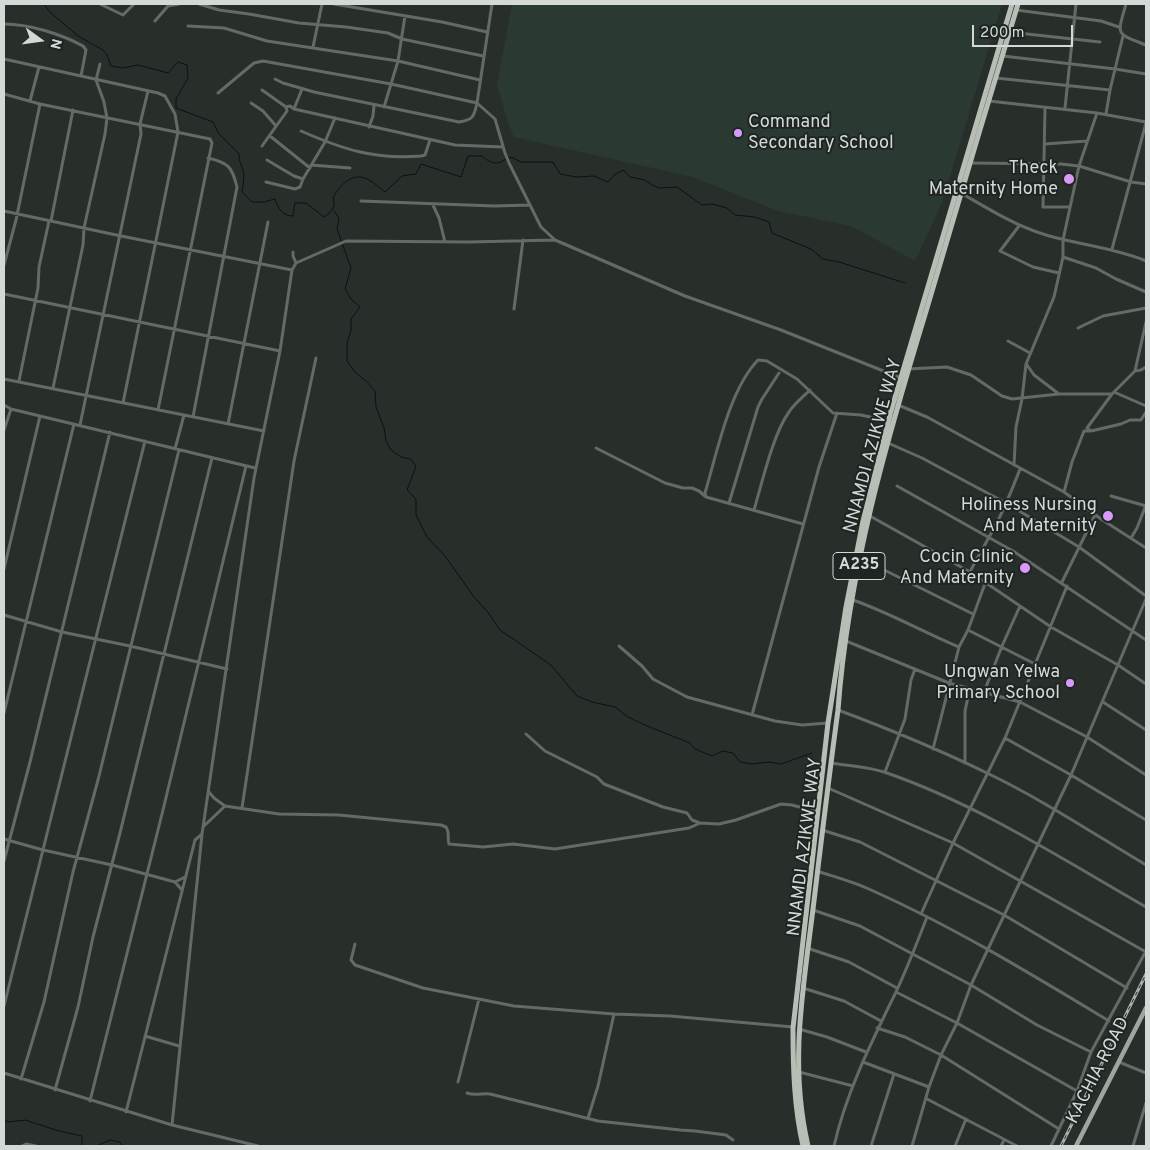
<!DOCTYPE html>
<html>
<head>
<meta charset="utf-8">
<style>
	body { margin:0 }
	#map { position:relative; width:1150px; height:1150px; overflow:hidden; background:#282f2b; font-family:Overpass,sans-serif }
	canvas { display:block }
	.frame { position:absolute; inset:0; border:5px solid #d4d9d7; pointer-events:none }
	.north { position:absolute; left:15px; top:15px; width:50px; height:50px; -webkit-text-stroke:4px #1e2522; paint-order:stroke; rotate:104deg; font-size:14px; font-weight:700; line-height:20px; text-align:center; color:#d4d9d7 }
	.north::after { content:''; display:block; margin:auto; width:18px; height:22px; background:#d4d9d7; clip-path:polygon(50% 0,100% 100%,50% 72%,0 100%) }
	.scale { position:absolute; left:972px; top:25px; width:101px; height:22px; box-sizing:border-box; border:2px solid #d4d9d7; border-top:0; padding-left:6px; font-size:15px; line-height:18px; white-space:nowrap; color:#d4d9d7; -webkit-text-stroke:4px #1e2522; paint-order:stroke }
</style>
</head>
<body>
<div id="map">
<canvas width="1150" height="1150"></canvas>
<div class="frame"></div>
<div class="north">N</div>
<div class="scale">200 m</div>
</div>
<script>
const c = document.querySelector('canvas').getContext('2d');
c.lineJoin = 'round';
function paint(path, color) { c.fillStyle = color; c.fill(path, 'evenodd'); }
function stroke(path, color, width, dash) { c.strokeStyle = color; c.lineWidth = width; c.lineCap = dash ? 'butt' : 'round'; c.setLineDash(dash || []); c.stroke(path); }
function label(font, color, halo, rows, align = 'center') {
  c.font = font + ' Overpass,sans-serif'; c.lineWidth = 4; c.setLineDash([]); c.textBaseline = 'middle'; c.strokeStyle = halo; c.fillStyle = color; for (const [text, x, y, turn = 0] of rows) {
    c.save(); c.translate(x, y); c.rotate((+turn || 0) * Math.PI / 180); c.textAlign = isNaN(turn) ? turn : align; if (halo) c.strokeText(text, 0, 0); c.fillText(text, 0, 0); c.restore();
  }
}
paint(new Path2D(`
	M512 4H1002L942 203 915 261 851 226 778 211 693 177 514 137 509 125 497 85Z`), '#2b3933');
stroke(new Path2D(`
	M44 4 50 12 78 36 103 50 107 55 111 66 123 68 138 65 168 73 178 62 187 65 188 78 176 99V108L213 122 219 134 239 154C239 163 241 163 243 170 245 177 243 185 242 192L252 202H264L275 199C278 208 282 216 293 216L295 203H306L324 217C332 211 336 208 333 198 338 188 348 176 361 177 369 178 379 187 385 192L402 176 416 174 421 164 461 177 468 156H482C491 164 499 166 508 157L513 158 521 162H553L560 174 576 177 594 176 608 182 614 175 623 170 630 177 645 180 652 185 659 188 677 187 702 205 712 204 727 208 735 215 755 217 769 222 772 233 811 249 823 259 839 262 905 283
	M334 211 339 218 337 229 351 268 345 289 351 299 360 307 351 319V330L347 344V361L355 372 366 381 375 391 376 407 384 428 386 441 391 450 401 457 411 459 416 466 407 490 416 499V515L427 537 445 556 474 597 487 611 500 630 551 665 577 696 592 702 615 707 628 717 647 726 690 743 695 749 712 756 723 751 733 753 740 762 752 764 769 762 781 764 812 753
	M4 1120 8 1122 25 1120 59 1131 82 1136V1146
	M96 1146 110 1140 120 1142 122 1146`), '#071318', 1);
stroke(new Path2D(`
	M100 4 123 15 134 4
	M199 4 219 10 249 14 299 23 346 27 388 33 402 39 483 56
	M334 4 442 22 487 32
	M1126 4C1117 36 1115 33 1146 45
	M1016 10 1101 21 1119 27
	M155 21 168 6 179 4
	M4 24C29 24 61 34 83 46L86 50 81 76
	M188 26 224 28 267 41 398 61 480 80
	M1009 32 1100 42
	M313 47 322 4
	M1003 56 1115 69 1146 74
	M4 59 158 93 165 96 175 114 178 132 123 403
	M996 78 1110 90
	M275 79 283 83 314 92 459 122C474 120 474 116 477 103L492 4
	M262 90 286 107
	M218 93 254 63 263 61 391 84 477 103 495 119 505 153 509 163 541 227 554 239
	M4 94 40 104 210 139 212 143 158 410
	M30 101 39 67
	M989 101 1097 113 1146 122
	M251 103 263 111 276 126
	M384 107 398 61 405 16
	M1045 108 1043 207H1070
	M1065 108 1076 4
	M294 109 302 89
	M1106 114 1110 90 1123 36
	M369 127 373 116 374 105
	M301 131C342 149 375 160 421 156L425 155 430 140
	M270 136 310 168
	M1045 144 1087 141
	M262 146 287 111 286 107 290 106 294 109 455 145 503 147
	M267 160 294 176 303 179 325 142 335 118
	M970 163 1061 164 1079 166 1131 182 1146 184
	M311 165 350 168
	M266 182 295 189 300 187 303 179
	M961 193C987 208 1014 225 1043 234 1077 245 1113 247 1146 261
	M361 201 494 206 530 205
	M433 205 439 218 445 242
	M4 211 121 236 292 270
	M51 221 73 110
	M1019 226 1000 251 1033 267 1059 273
	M1112 249 1146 123
	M293 252V256L296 263
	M1063 257 1096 268 1116 279 1146 292
	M4 265 16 220 40 104
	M4 294 280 351
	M514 309 523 240
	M1078 328 1103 316 1146 308
	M1008 341 1030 353
	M1027 365 1034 375 1059 394
	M908 369 947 367 971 375 1002 396 1012 399 1059 394H1112
	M1135 371 1146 322
	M4 379 264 431
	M19 381 38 288 39 267 49 221
	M53 388 83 245 84 228 105 134 107 118 104 102 96 80 100 64
	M1114 392 1146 406
	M4 405 11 409 255 468
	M898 405 927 417 1064 492 1101 519 1146 548
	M193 417 237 187C232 167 229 163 208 158
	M228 424 268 222
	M80 425 141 134 140 124 148 91
	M4 430 11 409
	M1091 431 1121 424 1130 420H1141L1146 412
	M888 443 922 458 1006 503 1079 547 1146 596
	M596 448 665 483 683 488H692L699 491 706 497 803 524
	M175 449 184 415
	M1014 465 1016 427 1022 399 1026 364 1054 297 1063 257V240L1079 166 1097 113
	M897 486 1013 551 1146 640
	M1064 492 1072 462 1084 431H1091L1087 428 1112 394 1135 371 1141 370 1146 367
	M1111 496 1146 506
	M706 497 705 493C717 453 729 390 758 360L767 361 797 379 833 413 861 415 888 421
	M729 503 758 407 762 399 779 373
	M754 510C762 483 773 434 789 412 794 404 803 397 810 390
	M870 516 970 572 1051 627 1118 665 1146 684
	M1131 538 1137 528 1146 505
	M860 558 973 614
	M4 569 40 416
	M970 572C976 559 983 549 989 537 1002 516 1011 492 1020 469
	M1062 582 1095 515
	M853 600C890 613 923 632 959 647
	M4 615 62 632 130 646 227 669
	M968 630 1035 664
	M846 641 949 683 1020 702 1087 737 1146 775
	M619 646 642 666 653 679 687 697 775 721 802 725 828 723
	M984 692 1002 646 1020 606
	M1103 702 1146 730
	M838 710C889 729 940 750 989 774 1043 800 1094 834 1146 865
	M4 713 74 424
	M752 715 819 467 837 413
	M526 734 545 751 597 777 604 784 663 807 687 813 692 820 700 823
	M1005 738 1071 775 1146 820
	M933 749 959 647 968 630 986 581
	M831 763C849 766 870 767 887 773 979 805 1062 859 1146 907
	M965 763V711L970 688
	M885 772 905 719 911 680 915 669
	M828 788 953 843 1146 952
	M209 792 214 798 225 806 279 814 339 815 441 825 446 827C450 833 447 838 449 844L483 847 513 844 555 849 689 828 700 823 719 824 736 820 781 804 792 805 818 812
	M242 808 294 461 316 358
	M204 826 225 806
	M822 830 860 842 1004 915 1127 988
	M4 839 43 850 112 865 175 882 185 877
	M4 861 30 762 110 432
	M817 871C835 877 854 882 871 890 954 927 1031 974 1109 1021
	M175 882 182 890
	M813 910 860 926 971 985 1037 1025 1091 1052
	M921 914 953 843 1005 738 1067 586
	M355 944 351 960 355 965 423 988 514 1006 614 1014 670 1016 793 1027
	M807 948 849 962 897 988
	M803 988 844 1001 881 1021
	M896 992 957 1023 1077 1091
	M4 1006 145 441
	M877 1028 905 1037 941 1055 1059 1129
	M799 1029 827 1037 866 1052
	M145 1036 179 1046
	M863 1062 929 1087
	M1119 1062 1146 1073
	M799 1072 853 1086
	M4 1073 172 1125 258 1146
	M21 1079 44 1002 73 872 98 780 179 450
	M458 1082 479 999
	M55 1090 78 1007 93 937 120 833 212 458
	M467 1093C475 1096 482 1093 490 1094L598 1121 680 1130 695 1131 726 1135 733 1140
	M927 1099 1017 1146
	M90 1101 163 810 246 466
	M126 1112 195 840 202 834
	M588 1118 598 1086 614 1014
	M172 1125 202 834 254 478 280 351 292 270 296 263 346 241 469 242 555 240 685 296 781 330 901 378
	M22 1146 26 1144 36 1146
	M834 1146C846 1093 871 1043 895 994 907 969 917 943 927 917
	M871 1146 894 1074
	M912 1146 929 1087 941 1055 957 1023 971 985 988 949 1071 775 1146 599
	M955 1146 966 1119
	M1001 1146 1004 1140
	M1051 1146 1077 1091 1091 1052 1146 951
	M1133 1146 1146 1103`), '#676966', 3);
stroke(new Path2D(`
	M1076 1146 1146 1008`), '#a1a59f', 4.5);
stroke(new Path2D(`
	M803 1146C794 1107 793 1068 793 1028L828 723 846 607 863 521 891 411 1012 4
	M808 1146C789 1064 803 991 813 909 821 843 829 776 838 710 848 572 887 439 927 308 957 207 987 105 1018 4`), '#b8bdb5', 5);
const rail = new Path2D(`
	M1061 1146 1146 974`);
stroke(rail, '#abb1ae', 3);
stroke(rail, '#1e2522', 1, [4]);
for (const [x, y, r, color] of [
	[738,133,5,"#d89af8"],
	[1069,179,6,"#d89af8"],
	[1108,516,6,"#d89af8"],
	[1025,568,6,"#d89af8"],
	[1070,683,5,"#d89af8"]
]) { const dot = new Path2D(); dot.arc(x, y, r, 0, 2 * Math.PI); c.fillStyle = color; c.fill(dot); stroke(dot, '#1e2522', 2); }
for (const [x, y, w] of [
	[859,566,52]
]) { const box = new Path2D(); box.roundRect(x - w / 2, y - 13.5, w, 27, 4); c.fillStyle = '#1e2522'; c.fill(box); stroke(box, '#d4d9d7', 1); }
label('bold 16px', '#d4d9d7', null, [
	["A235",859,566]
]);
label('18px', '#d4d9d7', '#1e2522', [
	["Command",748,123,"left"],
	["Secondary School",748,144,"left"],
	["Theck",1058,169],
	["Maternity Home",1058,190],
	["Holiness Nursing",1097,506],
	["And Maternity",1097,527],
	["Cocin Clinic",1014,558],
	["And Maternity",1014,579],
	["Ungwan Yelwa",1060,673],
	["Primary School",1060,694]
], 'right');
label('18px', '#d4d9d7', '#1e2522', [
	["NNAMDI AZIKWE WAY",874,446,-75],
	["NNAMDI AZIKWE WAY",806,847,-83],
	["KACHIA ROAD",1099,1071,-63]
]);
</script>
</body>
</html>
